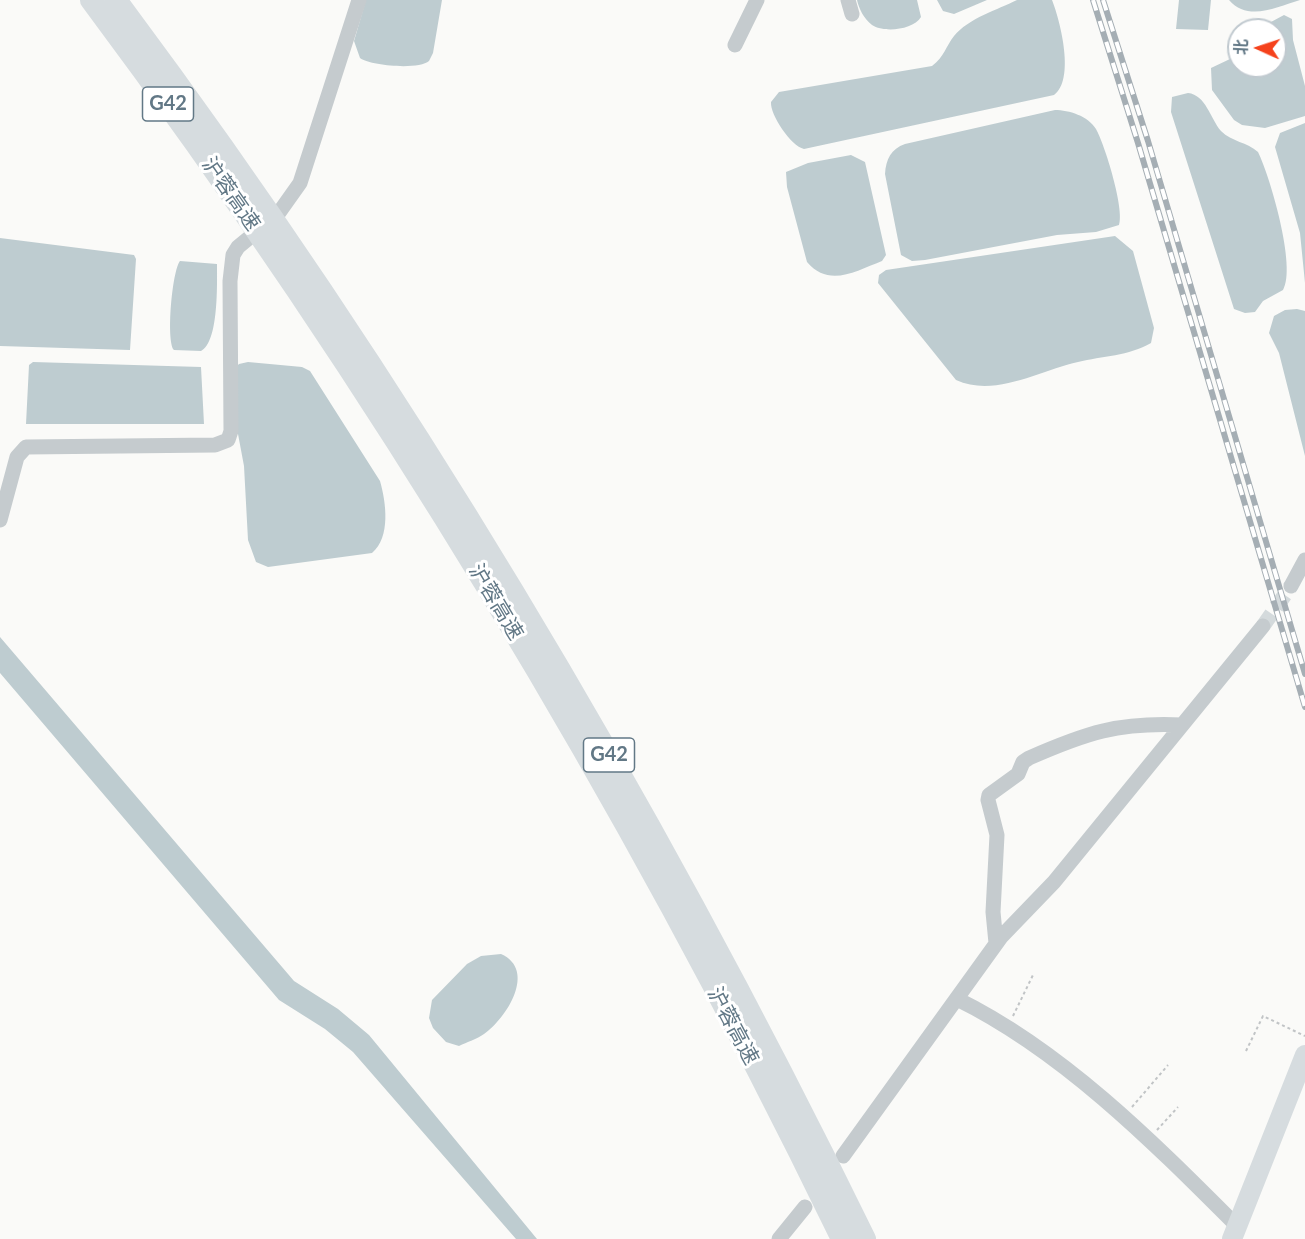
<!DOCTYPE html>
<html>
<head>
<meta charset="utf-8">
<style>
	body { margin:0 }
	#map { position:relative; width:1305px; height:1239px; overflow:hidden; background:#fafaf8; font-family:Lato,"Noto Sans SC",sans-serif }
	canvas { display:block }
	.north { position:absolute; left:1227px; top:18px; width:60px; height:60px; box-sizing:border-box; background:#fff; border:2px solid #c0c9cf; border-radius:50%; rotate:273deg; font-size:16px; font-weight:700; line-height:24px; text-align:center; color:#627886 }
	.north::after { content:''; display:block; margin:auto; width:21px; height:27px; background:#f5421c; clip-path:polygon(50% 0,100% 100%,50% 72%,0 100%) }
</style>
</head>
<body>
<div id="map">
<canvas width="1305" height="1239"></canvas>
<div class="north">北</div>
</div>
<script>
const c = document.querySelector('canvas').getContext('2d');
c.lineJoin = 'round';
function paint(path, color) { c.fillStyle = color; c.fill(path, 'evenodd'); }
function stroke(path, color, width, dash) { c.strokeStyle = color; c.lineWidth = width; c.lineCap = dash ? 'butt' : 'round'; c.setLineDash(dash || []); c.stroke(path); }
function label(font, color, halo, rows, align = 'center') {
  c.font = font + ' Lato,"Noto Sans SC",sans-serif'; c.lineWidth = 6; c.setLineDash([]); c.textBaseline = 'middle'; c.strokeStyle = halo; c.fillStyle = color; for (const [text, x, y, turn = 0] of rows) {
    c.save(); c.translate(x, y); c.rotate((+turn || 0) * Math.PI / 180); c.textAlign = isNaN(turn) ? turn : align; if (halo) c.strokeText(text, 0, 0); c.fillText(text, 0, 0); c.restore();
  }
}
paint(new Path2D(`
	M366 0H442L433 53 429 61C419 70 371 66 360 58L354 41Z
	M857 0H917L921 17C913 30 884 33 872 25 864 19 859 9 857 0Z
	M937 0H987L954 14 943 11Z
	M1017 0H1052C1061 23 1075 80 1054 95L804 149C791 146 770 115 771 102L779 92 932 66C944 57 946 46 954 36 969 18 997 10 1017 0Z
	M1179 0H1211L1208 30 1176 29Z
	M1229 0H1300C1277 7 1248 22 1229 0Z
	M1284 15 1292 19 1293 40 1305 86V116L1265 128 1242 125 1234 120 1212 90 1211 68 1230 59 1239 47V66H1275V30H1256Z
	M1188 93C1206 95 1210 118 1221 131 1232 142 1247 142 1258 152 1270 176 1297 268 1283 290L1263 301 1255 312 1245 313 1234 309 1171 112 1172 97Z
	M1055 110C1069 110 1088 116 1096 129 1105 145 1125 210 1119 225L1096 232 1057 235 925 260 912 261 901 255 885 174C886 159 891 149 905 144Z
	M1305 123V283L1300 233 1275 147 1280 133Z
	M851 155 865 162 886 255 882 261C856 271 829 288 807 262L787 187 786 172 808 163Z
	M1115 236 1133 251 1154 328 1151 343C1129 356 1102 356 1078 362 1041 370 995 398 956 380L878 283 879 275 886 270Z
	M0 238 134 255 136 259 130 350 0 346Z
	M180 261 217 264C217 283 219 342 201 351L174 350C166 341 172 271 180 261Z
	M1297 309 1305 311V456L1279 353 1269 333 1274 316 1285 310Z
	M33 362 201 367 204 424H26L29 365Z
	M248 362 302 367 310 371 380 481C386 502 391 537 372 553L268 567 256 562 248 540 244 466 235 418 234 369 239 364Z
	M0 637 294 981 338 1009 369 1035 537 1239H516L353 1052 325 1029 279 1000 0 673Z
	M501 954C537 970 507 1018 484 1034 477 1039 467 1042 459 1046L446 1042 433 1028 429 1018 432 1000 467 964 481 956Z`), '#beccd0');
stroke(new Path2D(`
	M1263 626 1291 586`), '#d4dadc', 15, [15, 8]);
stroke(new Path2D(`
	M1013 1016 1033 975
	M1246 1051 1263 1016 1305 1036
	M1132 1107 1168 1065
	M1157 1130 1178 1107`), '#c1c4c6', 2, [3, 3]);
stroke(new Path2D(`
	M848 0 852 14
	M735 45 757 0
	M0 520 17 457 26 447 215 445 228 440 231 431 230 281 233 255 238 247 278 214 300 183 359 0
	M1291 586 1305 560
	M996 943 993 912 997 835 988 800 989 795 1018 774 1023 762 1029 758C1086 733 1118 722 1182 725
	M957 999C1063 1051 1154 1143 1237 1226
	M843 1156 1001 937 1054 882 1263 626
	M779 1239 805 1207`), '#c5cbce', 15);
stroke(new Path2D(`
	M1232 1239 1305 1055`), '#d6dcdf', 20);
stroke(new Path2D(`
	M91 0C380 387 631 804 842 1239
	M116 0C405 387 653 805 865 1239`), '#d6dcdf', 22);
const rail = new Path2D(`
	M1093 0 1138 143 1305 707
	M1103 0 1148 141 1305 674`);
stroke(rail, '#a5aeb4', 6);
stroke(rail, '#fff', 4, [11]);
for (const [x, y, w] of [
	[168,104,51],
	[609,755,51]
]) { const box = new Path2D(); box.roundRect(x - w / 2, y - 17, w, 34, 4.5); c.fillStyle = '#fff'; c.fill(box); stroke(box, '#627886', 1.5); }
label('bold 20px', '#627886', null, [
	["G42",168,104],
	["G42",609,755]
]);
label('21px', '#627886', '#fff', [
	["沪蓉高速",231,194,55],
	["沪蓉高速",496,602,59],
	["沪蓉高速",733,1026,62]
]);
</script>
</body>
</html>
